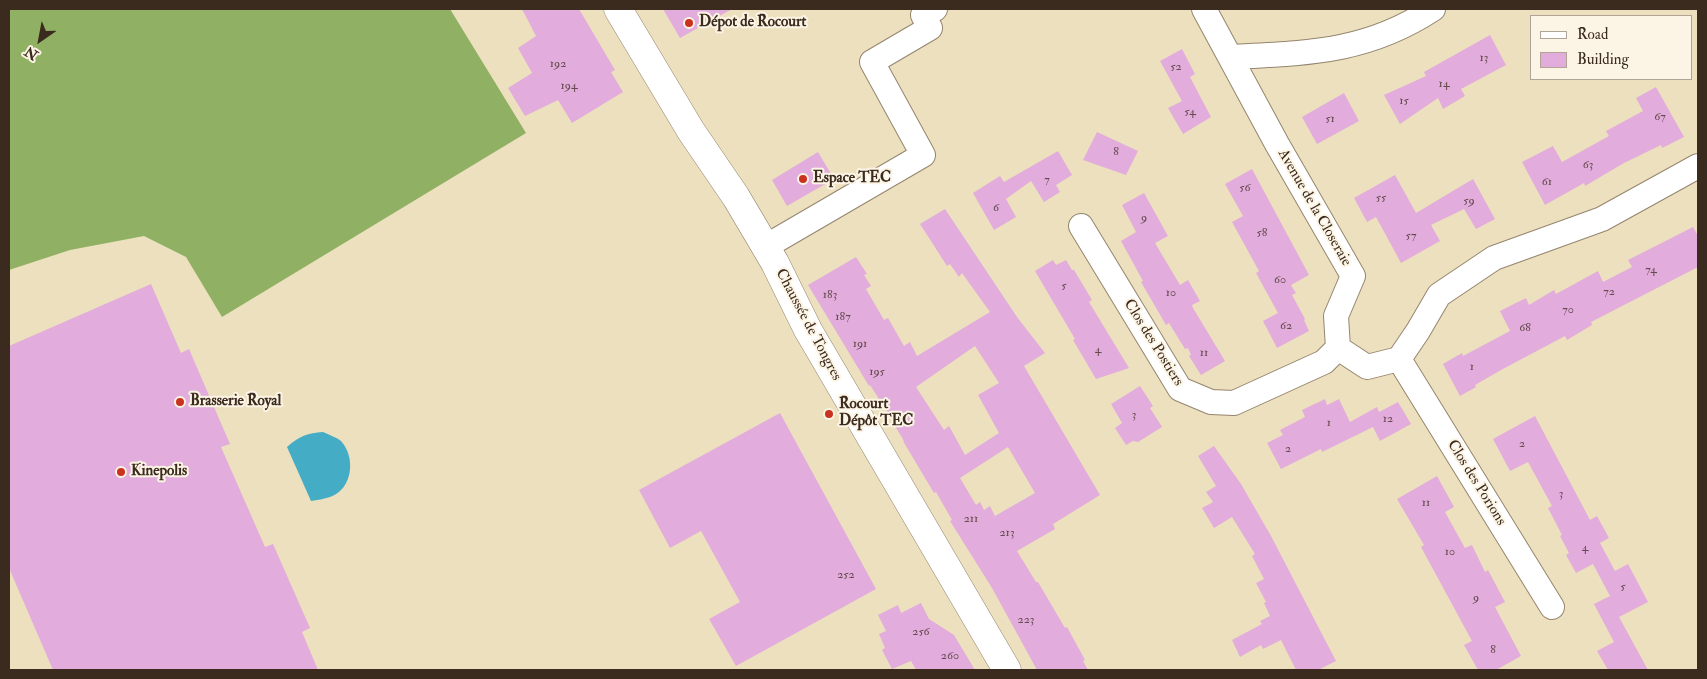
<!DOCTYPE html>
<html>
<head>
<meta charset="utf-8">
<style>
	body { margin:0 }
	#map { position:relative; width:1707px; height:679px; overflow:hidden; background:#ede0be; font-family:"IM FELL Double Pica",serif }
	canvas { display:block }
	.frame { position:absolute; inset:0; border:10px solid #3b2a1e; pointer-events:none }
	.legend { position:absolute; left:1530px; top:15px; width:162px; height:65px; box-sizing:border-box; background:#fcf5e5; border:1px solid #afa495; margin:0; padding:6px 9px; list-style:none; font-size:15px; color:#3b2a1e }
	.legend li { display:flex; align-items:center; gap:10px; height:25px }
	.legend b { width:25px; border:1px solid #afa495 }
	.north { position:absolute; left:15px; top:15px; width:50px; height:50px; -webkit-text-stroke:4px #fcf5e5; paint-order:stroke; rotate:213deg; font-size:14px; font-weight:700; line-height:20px; text-align:center; color:#3b2a1e }
	.north::after { content:''; display:block; margin:auto; width:18px; height:22px; background:#3b2a1e; clip-path:polygon(50% 0,100% 100%,50% 72%,0 100%) }
</style>
</head>
<body>
<div id="map">
<canvas width="1707" height="679"></canvas>
<div class="frame"></div>
<ul class="legend">
<li><b style="height:6px;background:#fff"></b>Road</li>
<li><b style="height:14px;background:#e2acdc"></b>Building</li>
</ul>
<div class="north">N</div>
</div>
<script>
const c = document.querySelector('canvas').getContext('2d');
c.lineJoin = 'round';
function paint(path, color) { c.fillStyle = color; c.fill(path, 'evenodd'); }
function stroke(path, color, width, dash) { c.strokeStyle = color; c.lineWidth = width; c.lineCap = dash ? 'butt' : 'round'; c.setLineDash(dash || []); c.stroke(path); }
function label(font, color, halo, rows, align = 'center') {
  c.font = font + ' "IM FELL Double Pica",serif'; c.lineWidth = 4; c.setLineDash([]); c.textBaseline = 'middle'; c.strokeStyle = halo; c.fillStyle = color; for (const [text, x, y, turn = 0] of rows) {
    c.save(); c.translate(x, y); c.rotate((+turn || 0) * Math.PI / 180); c.textAlign = isNaN(turn) ? turn : align; if (halo) c.strokeText(text, 0, 0); c.fillText(text, 0, 0); c.restore();
  }
}
paint(new Path2D(`
	M9 9H450L526 133 222 317 186 257 144 236 70 250 9 270Z`), '#90b064');
paint(new Path2D(`
	M323 432C329 435 336 437 341 441 356 457 353 489 330 497 324 499 317 500 311 501L287 447C299 436 308 433 323 432Z`), '#44acc4');
paint(new Path2D(`
	M522 9H579L615 70 611 72 623 92 572 123 558 100 525 116 508 88 532 73 518 48 536 36Z
	M663 9H732L680 38Z
	M1490 35 1506 65 1461 89 1465 96 1443 109 1438 98 1400 124 1384 95 1426 76 1424 72Z
	M1182 49 1195 74 1190 77 1211 117 1183 134 1168 108 1182 101 1160 61Z
	M1656 87 1684 137 1662 148 1661 145 1624 163 1585 186 1584 183 1545 205 1522 162 1553 146 1562 162 1609 136 1606 131 1643 111 1636 98Z
	M1344 93 1359 121 1317 144 1302 117Z
	M1097 132 1138 151 1126 175 1083 160Z
	M1058 151 1072 175 1056 185 1060 192 1044 202 1031 181 1006 199 1016 217 994 230 973 193 1000 176 1004 182Z
	M818 152 834 179 787 206 772 180Z
	M1252 169 1309 275 1291 285 1296 293 1292 295 1305 319 1304 320 1309 331 1277 348 1263 321 1278 313 1256 273 1259 271 1232 222 1243 216 1225 184Z
	M1395 175 1416 213 1473 179 1495 219 1476 229 1464 209 1431 225 1440 241 1401 263 1376 217 1367 222 1354 198Z
	M1144 193 1168 236 1155 243 1180 285 1188 280 1200 301 1192 305 1193 308 1225 361 1201 375 1189 356 1191 355 1188 348 1185 349 1169 323 1166 325 1141 282 1143 281 1121 241 1136 232 1122 205Z
	M945 209 1017 317 1045 353 1024 366 1100 495 1053 524 1055 529 1017 551 1036 582H1038L1065 628 1067 627 1085 660 1083 661 1088 670H1037L992 588 950 521 952 520 936 492 934 493 903 441H904L895 426 896 425 870 385 869 386 808 285 856 257 867 274 864 275 871 286 866 289 884 320 888 318 904 346 910 342 917 356 990 312 962 273 959 277 950 264 947 266 920 224ZM975 346 999 383 978 395 999 433 965 455 949 426 944 430 916 387ZM1008 447 1035 493 995 516 990 506 984 510 980 502 976 505 960 478Z
	M1693 227 1698 236V267L1591 322 1592 325 1567 340 1565 336 1501 370 1475 385 1476 387 1460 396 1443 364 1462 353 1463 356 1510 331 1500 311 1526 298 1529 305 1554 290 1556 294 1598 271 1603 282 1632 267 1628 260Z
	M1053 260 1056 265 1066 260 1072 270H1074L1092 300 1089 302 1129 368 1096 379 1073 340 1075 339 1035 271Z
	M151 284 181 353 189 349 230 444 221 447 265 547 273 544 310 628 302 632 318 670H53L9 568V346Z
	M1140 386 1153 406 1150 408 1162 427 1138 442 1133 441 1126 445 1115 428 1122 423 1111 404Z
	M1325 399 1327 405 1339 399 1350 422 1377 407 1379 412 1398 402 1411 424 1380 441 1373 427 1322 452 1321 449 1281 469 1267 443 1283 435 1280 430 1305 417 1302 410Z
	M780 413 876 589 736 666 709 619 740 602 701 531 670 548 639 490Z
	M1535 416 1590 520 1597 516 1609 538 1600 543 1615 571 1628 564 1648 602 1619 617 1648 670H1608L1597 651 1614 642 1594 604 1610 596 1593 564 1576 573 1566 555 1569 553 1560 536 1562 535 1548 508 1552 506 1528 462 1510 471 1493 439Z
	M1214 446 1241 484 1271 536 1336 661 1318 670H1296L1281 640 1263 649 1261 645 1240 657 1232 640 1262 624 1260 621 1270 616 1264 603 1266 602 1256 583 1264 579 1252 556 1255 554 1232 517 1214 528 1202 508 1213 502 1206 492 1216 486 1198 456Z
	M1437 476 1454 507 1445 512 1465 548 1472 545 1485 572 1488 570 1505 602 1495 607 1521 656 1496 670H1478L1464 645 1472 641 1421 547 1424 545 1397 499Z
	M921 603 929 619 954 635 975 670H916L911 661 892 669 882 650 885 648 879 634 886 631 878 615 898 605 901 613Z`), '#e2acdc');
const minor = new Path2D(`
	M1204 9 1277 144 1353 276 1336 316 1338 348 1367 367 1399 359 1418 331 1439 295 1494 258 1602 219 1698 166
	M1230 57C1307 53 1366 53 1433 9
	M1081 226 1180 389 1211 402 1234 403 1324 362 1338 348
	M765 247 923 155 872 62 930 28 923 15 935 9
	M1399 359 1552 607`);
const major = new Path2D(`
	M618 9 691 131 736 197 775 263 808 330 1007 670`);
stroke(minor, '#94856e', 26);
stroke(major, '#94856e', 29);
stroke(minor, '#fff', 24);
stroke(major, '#fff', 28);
for (const [x, y, r, color] of [
	[689,23,5,"#c8321e"],
	[803,179,5,"#c8321e"],
	[180,402,5,"#c8321e"],
	[829,414,5,"#c8321e"],
	[121,472,5,"#c8321e"]
]) { const dot = new Path2D(); dot.arc(x, y, r, 0, 2 * Math.PI); c.fillStyle = color; c.fill(dot); stroke(dot, '#fcf5e5', 2); }
label('12px', '#654a4e', null, [
	["13",1484,58],
	["192",558,64],
	["52",1176,67],
	["14",1444,84],
	["194",569,86],
	["15",1404,101],
	["54",1190,112],
	["67",1660,117],
	["51",1330,119],
	["8",1116,152],
	["63",1588,165],
	["7",1047,180],
	["61",1547,182],
	["56",1245,188],
	["55",1381,198],
	["59",1469,201],
	["6",996,208],
	["9",1144,218],
	["58",1262,233],
	["57",1411,236],
	["74",1651,270],
	["60",1280,280],
	["5",1064,286],
	["72",1609,292],
	["10",1171,293],
	["183",830,295],
	["70",1568,310],
	["187",843,317],
	["62",1286,326],
	["68",1525,328],
	["191",860,344],
	["4",1098,350],
	["11",1204,353],
	["1",1472,367],
	["195",877,372],
	["3",1134,415],
	["12",1388,419],
	["1",1329,423],
	["2",1522,444],
	["2",1288,449],
	["3",1561,494],
	["11",1426,503],
	["211",971,519],
	["213",1007,533],
	["4",1585,548],
	["10",1450,552],
	["252",846,575],
	["5",1623,587],
	["9",1476,598],
	["223",1026,620],
	["256",921,632],
	["8",1493,650],
	["260",950,656]
]);
label('bold 15px', '#3b2a1e', '#fcf5e5', [
	["Dépot de Rocourt",699,23],
	["Espace TEC",813,179],
	["Brasserie Royal",190,402],
	["Rocourt",839,405],
	["Dépôt TEC",839,422],
	["Kinepolis",131,472]
], 'left');
label('15px', '#3b2a1e', '#fcf5e5', [
	["Avenue de la Closeraie",1314,208,60],
	["Chaussée de Tongres",808,325,62],
	["Clos des Postiers",1153,343,58],
	["Clos des Porions",1476,483,58]
]);
</script>
</body>
</html>
